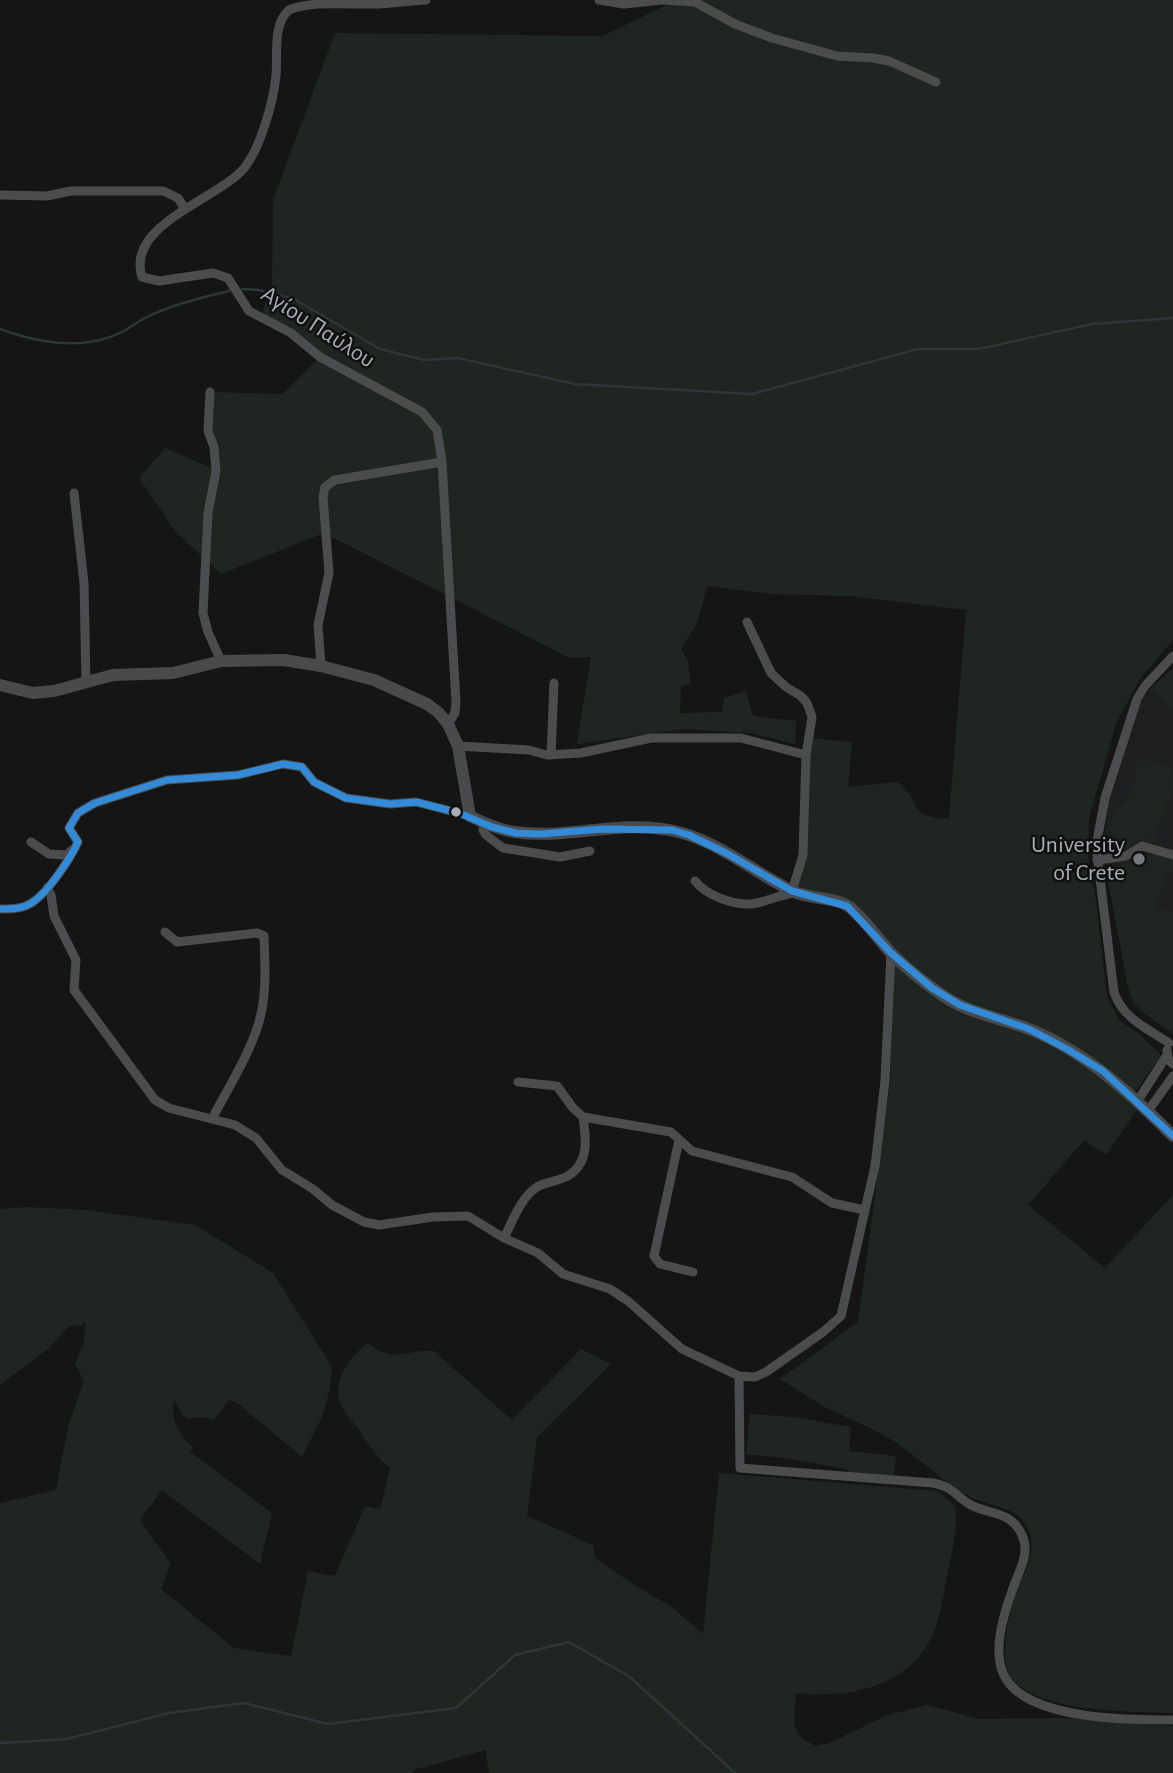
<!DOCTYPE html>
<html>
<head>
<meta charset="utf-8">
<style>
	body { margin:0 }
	canvas { display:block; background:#151516 }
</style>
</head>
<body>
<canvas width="1173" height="1773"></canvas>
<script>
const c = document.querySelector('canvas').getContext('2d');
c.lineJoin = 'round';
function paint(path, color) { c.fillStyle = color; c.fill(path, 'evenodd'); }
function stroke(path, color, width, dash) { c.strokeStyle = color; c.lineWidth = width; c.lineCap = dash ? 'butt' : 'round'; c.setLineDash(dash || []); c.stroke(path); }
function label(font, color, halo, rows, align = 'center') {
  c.font = font + ' "Alegreya Sans",sans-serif'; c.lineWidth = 5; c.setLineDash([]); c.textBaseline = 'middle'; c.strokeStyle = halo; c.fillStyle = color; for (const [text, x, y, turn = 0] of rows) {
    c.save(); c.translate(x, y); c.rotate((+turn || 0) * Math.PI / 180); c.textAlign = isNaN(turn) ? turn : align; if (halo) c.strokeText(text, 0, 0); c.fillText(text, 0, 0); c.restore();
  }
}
paint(new Path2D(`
	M1173 668V1033L1141 1012 1133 1003 1128 988 1103 849 1109 798 1140 703 1150 689Z`), '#1f1f21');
paint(new Path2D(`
	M676 0H1173V640L1140 679 1116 724 1089 818 1088 856 1096 901 1107 996 1119 1020 1138 1033 1161 1055 1128 1102 1137 1110 1106 1155 1084 1140 1028 1205 1105 1268 1173 1195V1713C1134 1712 1028 1713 1009 1673 999 1653 1010 1610 1017 1590 1026 1569 1040 1547 1025 1524 1014 1506 987 1506 969 1496 941 1481 919 1457 892 1440 871 1427 847 1418 825 1407 810 1398 795 1388 780 1379L858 1322 890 1083 894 950 863 914 797 886 811 738 852 742 848 787 897 782C924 802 904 816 949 819L966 610 850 596 771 594 707 586 698 621 681 649 688 661 691 683 681 686 680 713 722 712 724 698 746 691 753 716 796 721 795 744 750 733 684 729 577 744 591 657 570 658 324 533 221 574 175 531 139 478 165 448 215 470 208 431 210 392 283 394 320 357 261 317 272 283 273 200 335 33 603 36Z
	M1173 668V709L1150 689Z
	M1137 758 1172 768 1173 787 1154 839H1140L1121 852 1110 849 1113 813C1132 796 1137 785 1137 758Z
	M1155 854 1173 861V872H1166L1157 907 1173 912V1027L1168 1030C1149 1017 1136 1009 1128 988L1106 870Z
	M26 1207 87 1210 195 1225 273 1273 332 1367 330 1389 322 1417 302 1457 236 1402 229 1400 214 1420 203 1417 188 1419 183 1415 174 1400C170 1420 179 1434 193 1448L190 1452 272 1513 260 1564 162 1490 140 1520 171 1564 161 1589 234 1648 291 1656 308 1571 335 1576 365 1506 380 1509 390 1468C377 1457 368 1444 359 1430 353 1422 344 1413 340 1403 332 1380 350 1356 368 1343 396 1365 404 1349 434 1351L512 1420 581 1349 611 1364 537 1437 527 1516 593 1545 595 1558 633 1584 672 1607 703 1634 719 1473 938 1491 955 1506C958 1530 952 1552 947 1575 944 1595 940 1620 931 1638 907 1688 845 1699 796 1693L794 1721 797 1733 806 1741 816 1746 830 1743 885 1716 927 1705 979 1719 1073 1718 1173 1726V1773H489L485 1750 413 1770V1773H0V1503L56 1490 68 1426 84 1381 75 1364 84 1342 86 1321 80 1326 70 1325 49 1348 0 1385V1209Z
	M750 1414 792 1417 851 1427 849 1451 896 1456 894 1477 849 1472 847 1469 791 1459 746 1454Z`), '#1f2520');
stroke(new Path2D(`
	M242 289 259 290 294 299 380 349 424 360 457 358 575 384 752 394 918 349H979L1092 324 1173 318
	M0 329C38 343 84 351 122 332 130 328 137 322 145 318 171 305 200 298 229 291
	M0 1743 67 1739 169 1713 244 1703 328 1724 456 1708 515 1655 569 1642 630 1677 735 1773`), '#2d3639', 2.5);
stroke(new Path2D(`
	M599 0 624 4 663 0 695 2 735 24 772 38 837 56 873 58 889 61 936 82
	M0 195 47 196 71 191H163L178 198 185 209
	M210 392 208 431 214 447 216 471 208 513 203 613 208 632 221 661
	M442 462 456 702 455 713 448 724
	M74 493 84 583 86 683
	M321 666 318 625 329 573 323 497 325 487 335 480 442 462 437 430 422 412 320 357 291 333 249 311 228 278 213 273 159 281 142 277C125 224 220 199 245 167 261 146 273 103 276 76 278 57 272 24 289 10 313 0 351 5 378 4 394 3 410 1 426 0
	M458 746 529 750 547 755 581 753 651 738H741L806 755
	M551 755 554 683
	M484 823 483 830 486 835 503 848 560 857 590 851
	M31 842 49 854 67 855 72 850
	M1097 860 1126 856 1142 846 1173 855
	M695 881C706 895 732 905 751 904 763 903 776 896 789 894L792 891 803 855 806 755 812 717 807 703 801 696 786 687 771 673 747 622
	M47 888 51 895 54 916 76 960 74 990 155 1100 169 1108 235 1125 256 1138 282 1170 313 1189 332 1205 364 1222 379 1225 433 1217 468 1216 504 1238
	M0 909C12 909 23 909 33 902 49 891 70 859 78 842L69 828 78 813 95 803 167 780 238 775 283 764 302 767 314 782 346 798 390 804 416 802 470 816
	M165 932 177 942 257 933 264 936C265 964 267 995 259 1022 249 1056 228 1088 212 1119
	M1169 1043C1148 1029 1122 1018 1114 992L1096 846 1105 798 1137 699 1145 686 1173 656
	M1167 1050 1168 1059 1173 1064
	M518 1082 557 1086 573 1108 583 1117 671 1132 692 1151 792 1177 832 1203 865 1210
	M1137 1102 1167 1055
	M1148 1111 1173 1076
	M583 1117C586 1138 590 1162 568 1176 558 1181 546 1182 537 1187 521 1197 512 1222 504 1238L538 1253 563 1274 610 1289 628 1301 682 1349 739 1376 755 1377 766 1372 823 1332 841 1316 875 1166 885 1081 891 953
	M679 1140 654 1256 660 1264 693 1272
	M739 1376 740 1468 933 1483C955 1488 952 1493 969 1504 988 1515 1011 1510 1022 1535 1031 1554 1018 1572 1012 1591 1003 1616 991 1655 1006 1679 1031 1720 1130 1720 1173 1720`), '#4a4c4e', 9);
stroke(new Path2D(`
	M0 685 33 693 54 691 113 675 173 673 221 661 284 660 321 666 374 680 427 704 439 713 448 724 458 746 470 816C484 823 499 830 515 832 567 840 621 819 674 831 717 840 753 872 792 891 811 900 836 896 852 909 867 922 878 939 891 953 907 969 926 984 945 997 971 1014 1001 1018 1029 1029 1085 1051 1131 1094 1173 1136`), '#494a4c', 12);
stroke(new Path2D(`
	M0 909C12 909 23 909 33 902 49 891 70 859 78 842L69 828 78 813 95 803 167 780 238 775 283 764 302 767 314 782 346 798 390 804 416 802 459 813 492 827 516 833 541 834 602 829 672 830 689 835 726 853 792 891 847 906 891 953 932 988 960 1005 1029 1029 1067 1049 1103 1071 1173 1136`), '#338bd7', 7);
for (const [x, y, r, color] of [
	[456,812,6,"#a8aeb5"],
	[1139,859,7,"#75787d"]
]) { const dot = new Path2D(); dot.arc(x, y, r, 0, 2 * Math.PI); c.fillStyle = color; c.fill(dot); stroke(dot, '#101011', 2.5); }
label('24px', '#a8aeb5', '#101011', [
	["Αγίου Παύλου",318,327,33]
]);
label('24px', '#a8aeb5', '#101011', [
	["University",1125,845],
	["of Crete",1125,873]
], 'right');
</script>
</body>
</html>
